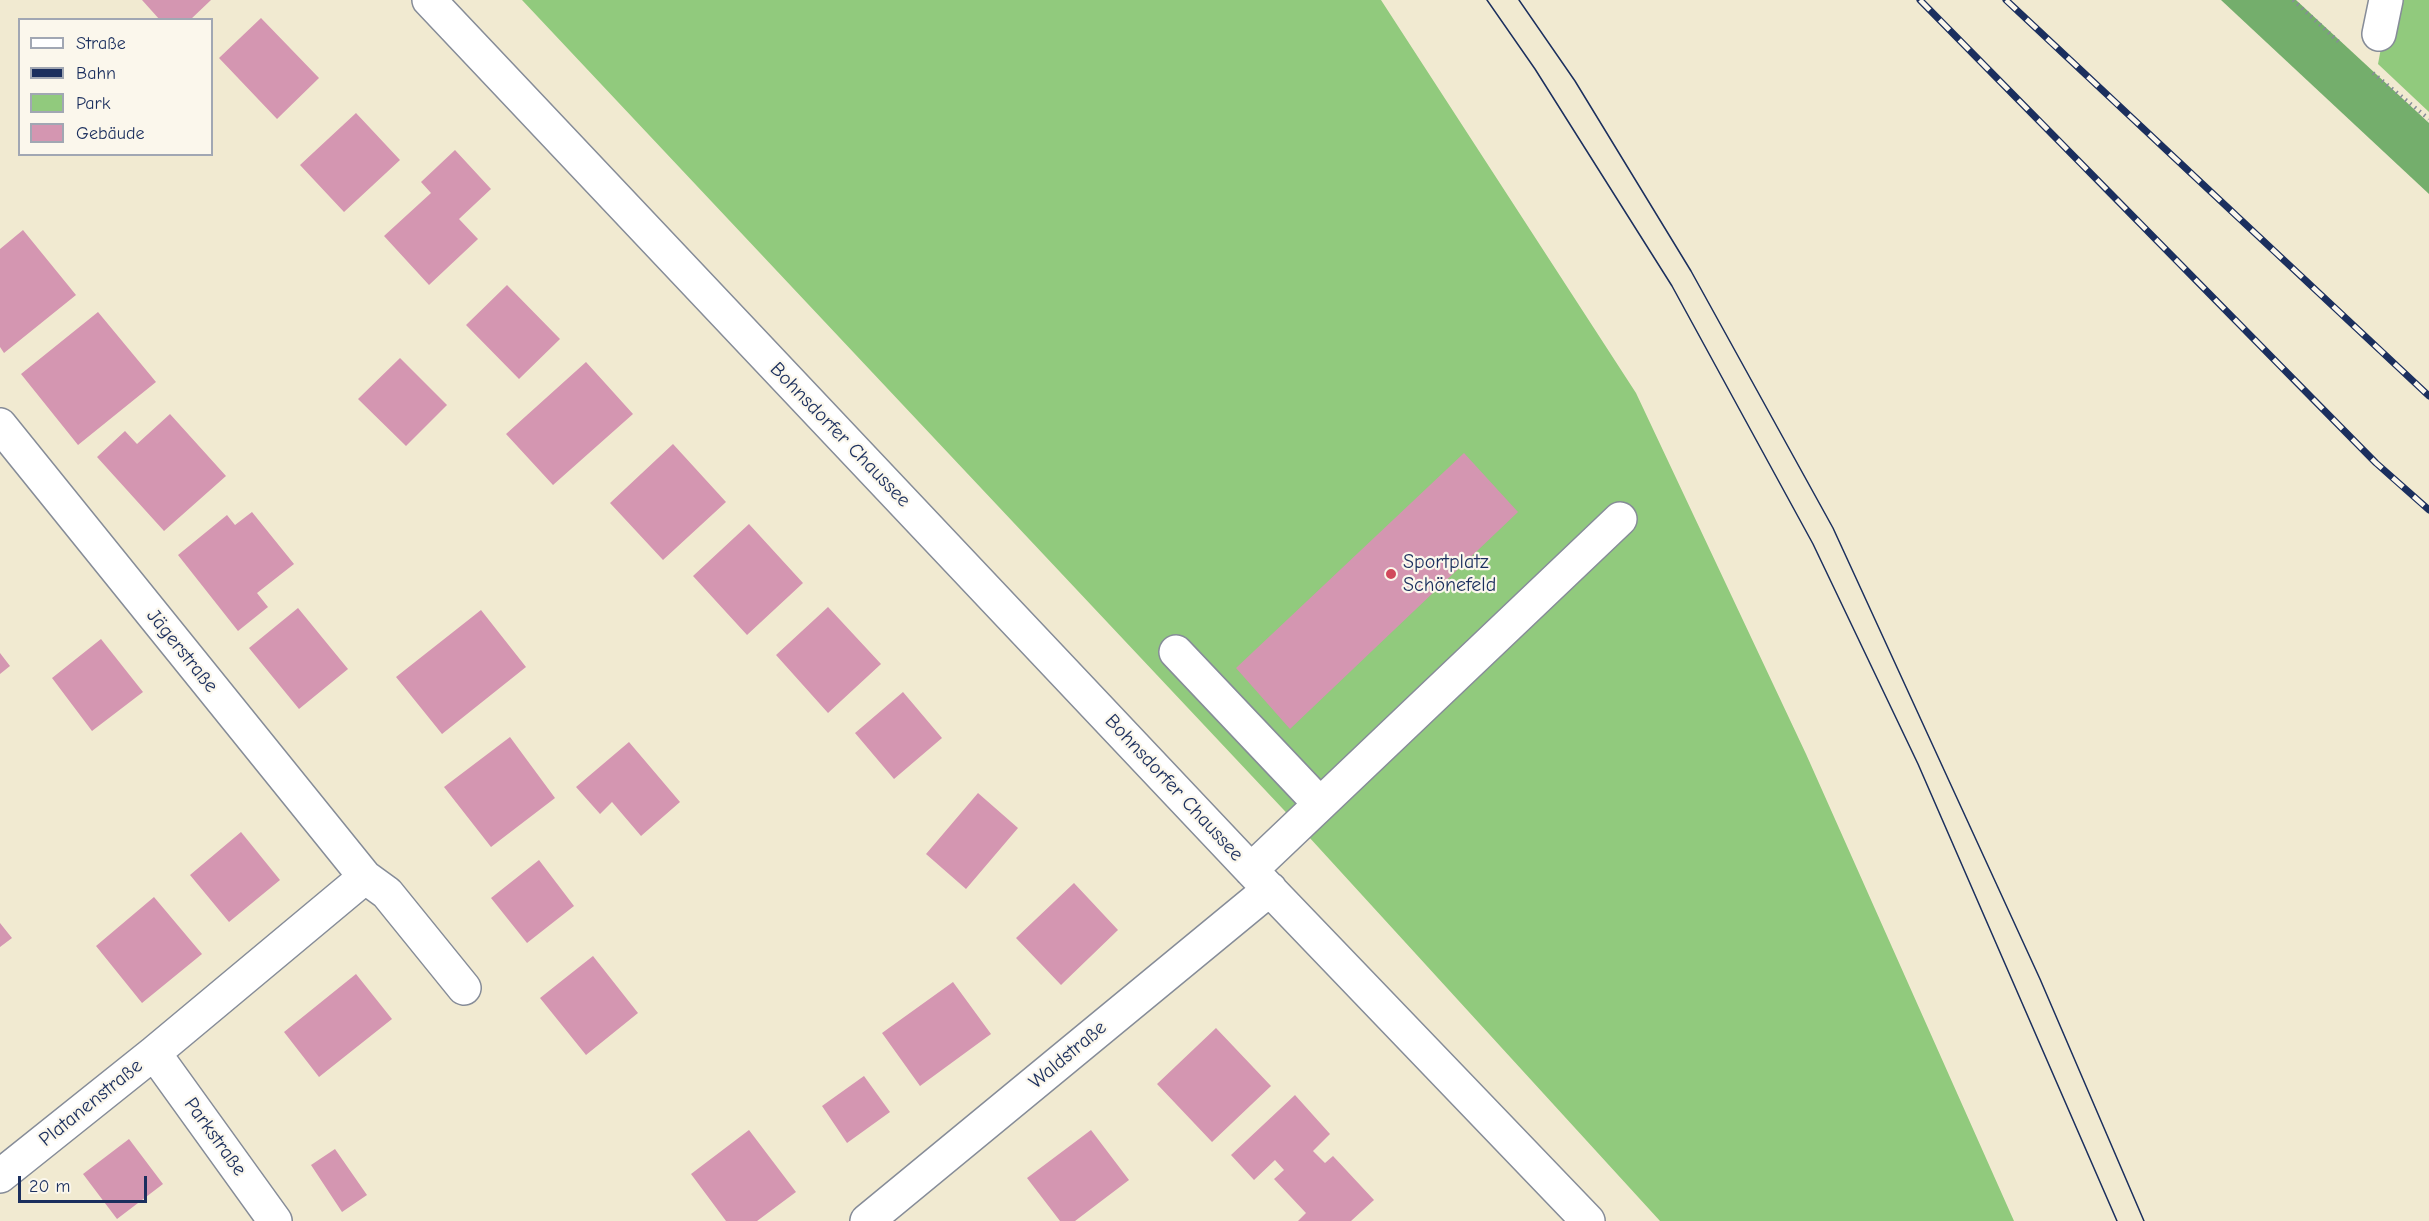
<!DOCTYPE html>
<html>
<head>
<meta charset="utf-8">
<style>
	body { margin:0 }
	#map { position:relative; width:2429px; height:1221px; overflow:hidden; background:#f1ead1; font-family:"Comic Neue",sans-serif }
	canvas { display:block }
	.legend { position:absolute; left:18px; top:18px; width:195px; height:138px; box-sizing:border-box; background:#fbf7ec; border:2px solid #a1a7b3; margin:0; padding:8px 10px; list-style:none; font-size:18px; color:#1b2f5e }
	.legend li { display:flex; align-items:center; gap:12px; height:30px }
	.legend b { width:30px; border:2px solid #a1a7b3 }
	.scale { position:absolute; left:18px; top:1176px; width:129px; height:27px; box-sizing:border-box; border:3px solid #1b2f5e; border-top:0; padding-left:8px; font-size:18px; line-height:21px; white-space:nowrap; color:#1b2f5e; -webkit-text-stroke:4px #fbf7ec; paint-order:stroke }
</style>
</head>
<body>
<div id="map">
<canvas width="2429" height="1221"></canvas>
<ul class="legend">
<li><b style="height:8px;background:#fff"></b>Straße</li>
<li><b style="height:8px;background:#1b2f5e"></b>Bahn</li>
<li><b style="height:16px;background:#91ca7d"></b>Park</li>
<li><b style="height:16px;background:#d496b1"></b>Gebäude</li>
</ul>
<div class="scale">20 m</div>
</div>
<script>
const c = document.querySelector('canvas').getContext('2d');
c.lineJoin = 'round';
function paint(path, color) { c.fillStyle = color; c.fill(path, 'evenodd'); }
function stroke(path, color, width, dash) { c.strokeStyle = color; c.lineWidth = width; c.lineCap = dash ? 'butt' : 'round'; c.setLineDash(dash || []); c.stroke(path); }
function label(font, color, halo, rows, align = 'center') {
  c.font = font + ' "Comic Neue",sans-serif'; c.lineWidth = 4.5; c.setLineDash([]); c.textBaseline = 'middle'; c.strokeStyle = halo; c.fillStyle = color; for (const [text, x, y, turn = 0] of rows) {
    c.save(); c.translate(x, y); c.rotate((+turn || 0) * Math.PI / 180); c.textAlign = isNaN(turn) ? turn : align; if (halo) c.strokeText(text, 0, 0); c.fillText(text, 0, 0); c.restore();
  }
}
paint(new Path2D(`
	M522 0H1381L1636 393 1806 754 2014 1221H1660L1298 825Z
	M2390 0H2429V112L2378 64Z`), '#91ca7d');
paint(new Path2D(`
	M2221 0H2296L2429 123V194Z`), '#74ae6c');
paint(new Path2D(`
	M142 0H211L190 20H160Z
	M261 18 319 78 277 119 219 58Z
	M356 113 400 160 344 212 300 165Z
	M455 150 491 189 459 219 478 239 429 285 384 236 431 193 421 182Z
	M23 230 76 295 4 353 0 347V249Z
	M507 285 560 339 519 379 466 325Z
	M98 312 156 382 78 445 21 374Z
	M400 358 447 405 406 446 358 399Z
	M586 362 633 414 553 485 506 434Z
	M170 414 226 476 164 531 97 457 125 431 137 444Z
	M673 444 726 502 663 560 610 503Z
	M1464 453 1518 512 1290 729 1236 668Z
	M252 512 294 564 257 593 268 607 238 631 178 555 227 515 235 525Z
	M749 524 803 583 747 635 693 576Z
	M828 607 881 664 828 713 776 655Z
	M298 608 348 669 299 709 249 648Z
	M481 610 526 667 442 734 396 677Z
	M101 639 143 692 92 731 52 678Z
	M0 653 10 666 0 674Z
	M903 692 942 738 894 779 855 733Z
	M510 737 555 798 491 847 444 787Z
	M629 742 680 802 641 836 612 802 600 814 576 787Z
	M978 793 1018 828 966 889 926 854Z
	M241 832 280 880 229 922 190 875Z
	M539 860 574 906 527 943 491 898Z
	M1074 883 1118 930 1061 985 1016 938Z
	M154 897 202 954 142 1003 96 946Z
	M0 923 12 938 0 947Z
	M593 956 638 1013 586 1055 540 998Z
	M356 974 392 1019 319 1077 284 1032Z
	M953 982 991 1034 920 1086 882 1033Z
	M1216 1028 1271 1086 1212 1142 1157 1084Z
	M864 1076 890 1112 847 1143 822 1106Z
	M1295 1095 1330 1134 1313 1151 1325 1163 1333 1156 1374 1200 1351 1221H1298L1306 1213 1274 1179 1284 1170 1275 1160 1254 1180 1231 1155Z
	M749 1130 796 1192 757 1221H726L691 1174Z
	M1091 1130 1129 1180 1075 1221H1060L1027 1178Z
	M129 1139 163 1184 117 1219 83 1174Z
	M335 1149 367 1195 342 1212 311 1165Z`), '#d496b1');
const minor = new Path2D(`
	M429 0 1251 870 1588 1221
	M2379 34 2386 0
	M0 425 365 877 154 1053 0 1176
	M1176 652 1320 804
	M1251 870 1620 519
	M365 877 387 893 464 988
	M154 1053 275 1221
	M867 1221 1270 889`);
stroke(minor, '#868c98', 36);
stroke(new Path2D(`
	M2293 0 2341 44
	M2373 73 2429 119`), '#868c98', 4, [1.5, 4.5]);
stroke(minor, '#fff', 33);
stroke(new Path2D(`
	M1487 0 1535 69 1672 286 1813 544 1918 764 2117 1221
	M1519 0 1575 81 1691 271 1833 528 2040 979 2144 1221`), '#1b2f5e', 1.5);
const rail = new Path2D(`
	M1920 0 2376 463 2429 510
	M2006 0 2429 396`);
stroke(rail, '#1b2f5e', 7);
stroke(rail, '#fbf7ec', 4.5, [14]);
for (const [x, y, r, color] of [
	[1391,574,6,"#d1495b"]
]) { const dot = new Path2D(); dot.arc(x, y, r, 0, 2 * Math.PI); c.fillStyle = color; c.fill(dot); stroke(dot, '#fbf7ec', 2); }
label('20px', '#1b2f5e', '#fbf7ec', [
	["Bohnsdorfer Chaussee",840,435,46],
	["Jägerstraße",182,651,51],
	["Bohnsdorfer Chaussee",1174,788,47],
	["Waldstraße",1068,1055,-40],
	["Platanenstraße",91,1103,-39],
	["Parkstraße",215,1137,54]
]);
label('20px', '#1b2f5e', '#fbf7ec', [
	["Sportplatz",1403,562],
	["Schönefeld",1403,585]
], 'left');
</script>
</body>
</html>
